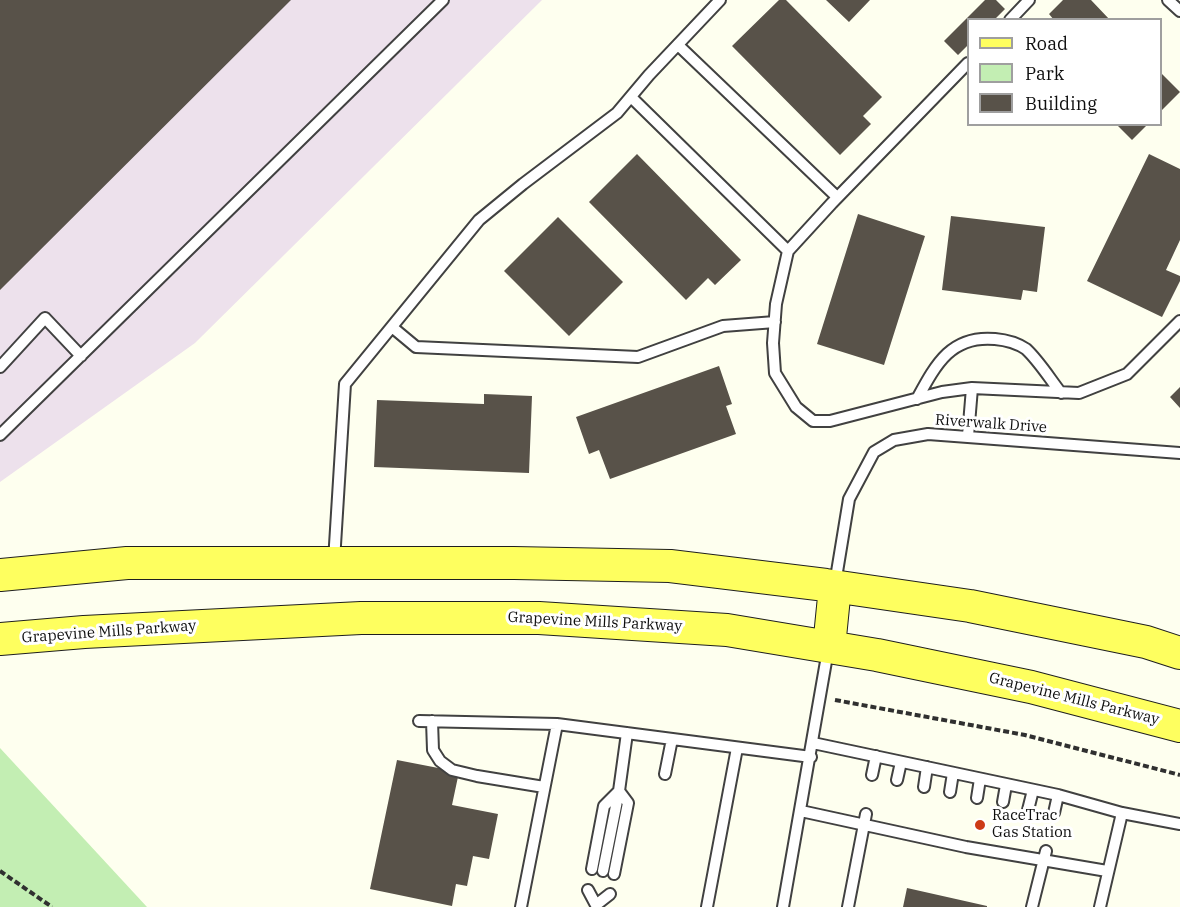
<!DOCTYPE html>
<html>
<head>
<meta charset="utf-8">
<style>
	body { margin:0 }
	#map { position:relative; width:1180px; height:907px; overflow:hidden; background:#feffef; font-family:"IBM Plex Serif",serif }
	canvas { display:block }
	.legend { position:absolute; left:967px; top:18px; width:195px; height:108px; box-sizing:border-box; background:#fff; border:2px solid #9f9f9f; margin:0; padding:8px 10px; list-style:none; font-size:18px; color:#0e0e0e }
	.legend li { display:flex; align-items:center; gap:12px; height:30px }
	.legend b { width:30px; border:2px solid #9f9f9f }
</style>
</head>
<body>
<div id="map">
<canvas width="1180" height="907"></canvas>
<ul class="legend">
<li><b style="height:8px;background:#feff5f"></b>Road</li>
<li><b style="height:16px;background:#c3eeb3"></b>Park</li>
<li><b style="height:16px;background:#585249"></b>Building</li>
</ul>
</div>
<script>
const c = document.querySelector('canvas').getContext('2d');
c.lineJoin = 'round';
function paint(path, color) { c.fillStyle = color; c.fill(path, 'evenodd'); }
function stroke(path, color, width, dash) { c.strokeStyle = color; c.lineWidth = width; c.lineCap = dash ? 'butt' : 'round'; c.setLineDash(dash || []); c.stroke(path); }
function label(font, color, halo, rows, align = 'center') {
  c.font = font + ' "IBM Plex Serif",serif'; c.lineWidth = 6; c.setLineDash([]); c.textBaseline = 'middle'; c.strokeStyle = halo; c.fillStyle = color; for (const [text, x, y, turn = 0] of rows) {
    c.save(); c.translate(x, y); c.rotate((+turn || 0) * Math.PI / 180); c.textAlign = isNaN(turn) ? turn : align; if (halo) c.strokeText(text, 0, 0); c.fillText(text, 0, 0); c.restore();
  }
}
paint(new Path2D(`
	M0 0H542L195 343 0 482Z`), '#ede1ec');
paint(new Path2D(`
	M0 748 147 907H0Z`), '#c3eeb3');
paint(new Path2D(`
	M0 0H291L0 290Z
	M779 0H786L882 97 863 116 871 124 840 155 732 46Z
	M826 0H870L849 22Z
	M985 0H996L1005 9 994 20H968V45L958 55 944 41Z
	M1063 0H1091L1110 20H1054L1049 14Z
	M1160 72 1180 92 1160 112Z
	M1116 124H1148L1132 140Z
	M637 154 741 260 715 285 708 278 686 300 589 202Z
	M1149 154 1180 169V240L1166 270 1180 276V281L1162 317 1087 281Z
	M858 214 925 236 884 365 817 344Z
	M951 216 1045 227 1037 292 1023 290 1021 300 942 290Z
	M558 217 623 282 569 336 504 271Z
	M719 366 732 404 726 406 736 434 610 479 599 450 589 454 576 417Z
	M1180 387V408L1170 397Z
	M484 394 532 396 529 473 374 467 377 400 484 404Z
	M397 760 459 772 452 805 498 814 489 859 473 856 467 886 456 884 452 906 370 889Z
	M907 888 987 906V907H903Z`), '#585249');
const service = new Path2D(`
	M1168 0 1180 11
	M1010 20 1029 0
	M678 45 837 197
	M968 63 832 203 788 251 776 304 773 343 775 373 796 407 813 421H830L942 392 972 388
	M631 97 788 251
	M392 327 416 347 638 357 723 326 775 322
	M0 367 45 318 81 356
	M917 399C936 364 951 335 995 339 1006 340 1017 343 1026 349 1039 361 1050 379 1061 393
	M0 435 443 0
	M968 436 972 388 1079 393 1127 374 1180 321
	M334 561 345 384 479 220 523 184 617 113 649 75 720 0
	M835 584 849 499 874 452 894 440 928 434 1180 453
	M419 721 557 724 811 757
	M432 721 433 750 440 761 452 770 477 776 544 787
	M813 743 1058 795 1122 813 1180 824
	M665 774 672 739
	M872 775 876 756
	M897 780 901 762
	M924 787 927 767
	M950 792 953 773
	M977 798 980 779
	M1003 802 1006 785
	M1028 810 1033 790
	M801 811 966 847 1107 871
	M1054 813 1058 795
	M592 869 604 806 619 791 628 803 614 874
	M603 871 619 791 627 733
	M588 890 596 905 610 894
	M521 907 557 724
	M707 907 737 748
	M783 907 828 650
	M848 907 866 814
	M1032 907 1046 851
	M1100 907 1122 813`);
const primary = new Path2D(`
	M0 575 127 563H514L670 566 826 585 970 606 1146 642 1180 653
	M0 639 84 632 361 618H539L727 630 877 655 1031 687 1180 726
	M829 647 835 587`);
stroke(service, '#414141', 14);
stroke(primary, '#1f1f1f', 34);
stroke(new Path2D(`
	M835 700 1025 735 1180 775
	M0 871 52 907`), '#303030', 4, [6, 3]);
stroke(service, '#fff', 10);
stroke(primary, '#feff5f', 32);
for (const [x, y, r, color] of [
	[980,825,6,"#cd3b16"]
]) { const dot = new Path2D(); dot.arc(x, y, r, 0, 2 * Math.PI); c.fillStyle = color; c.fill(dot); stroke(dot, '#fff', 2); }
label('15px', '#0e0e0e', '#fff', [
	["Riverwalk Drive",991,424,4],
	["Grapevine Mills Parkway",595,622,3],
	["Grapevine Mills Parkway",109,632,-4],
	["Grapevine Mills Parkway",1074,699,14]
]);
label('15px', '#0e0e0e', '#fff', [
	["RaceTrac",992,816],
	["Gas Station",992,833]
], 'left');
</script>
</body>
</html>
